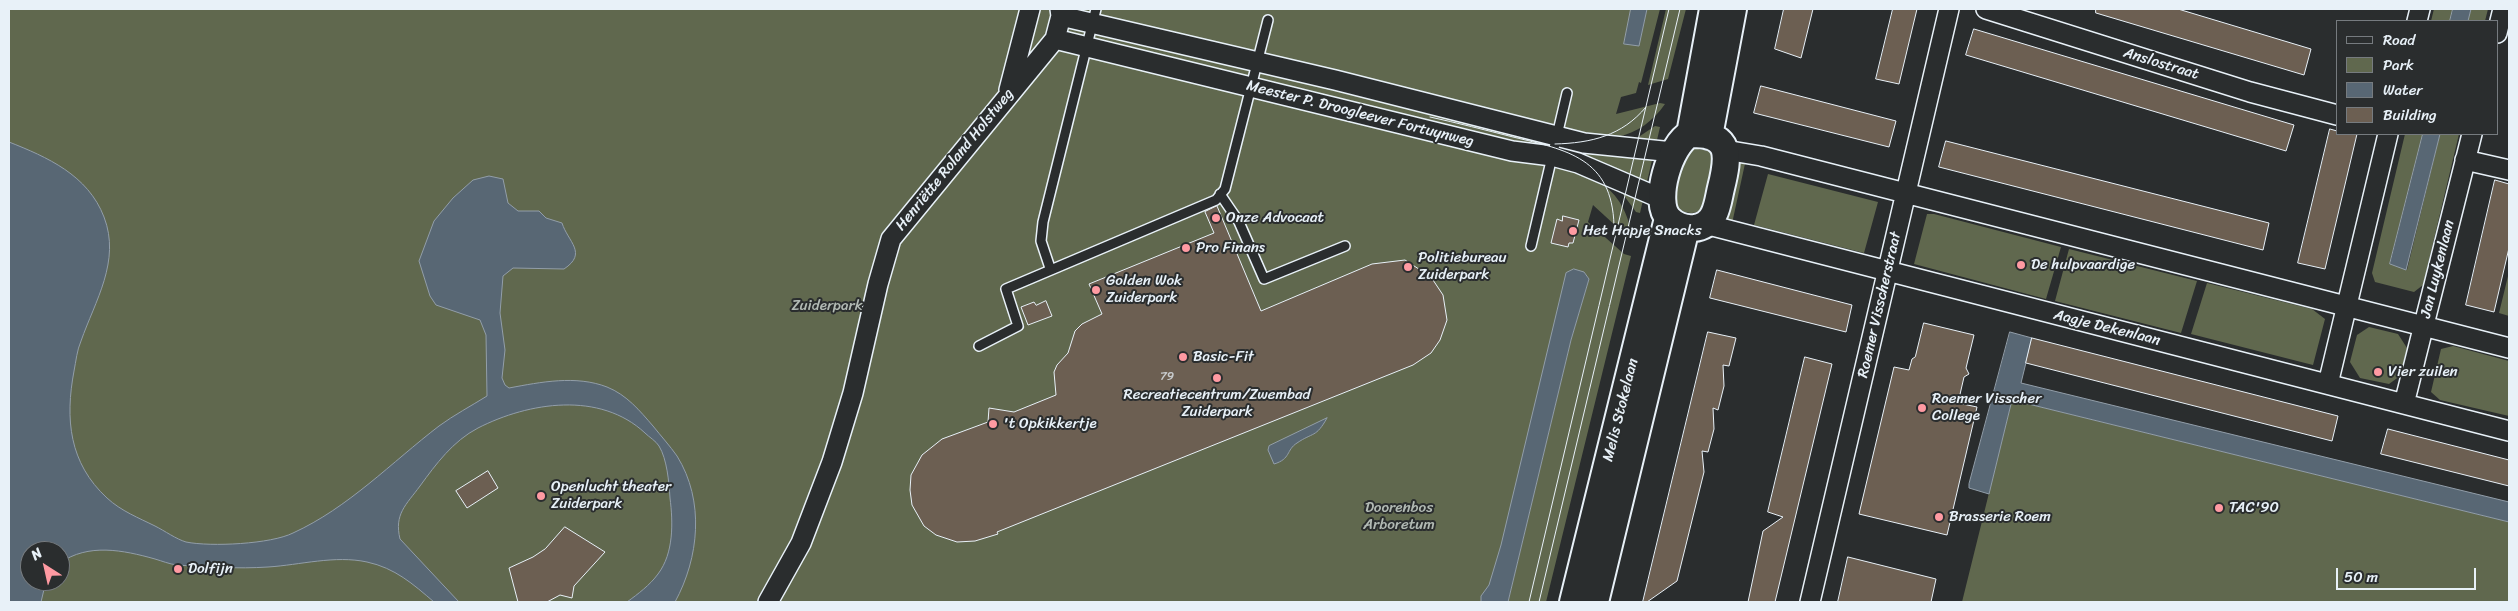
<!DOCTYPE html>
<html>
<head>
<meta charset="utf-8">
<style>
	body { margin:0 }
	#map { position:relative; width:2518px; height:611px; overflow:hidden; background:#2a2d2e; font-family:Sriracha,sans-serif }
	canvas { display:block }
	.frame { position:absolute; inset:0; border:10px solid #e8f1f8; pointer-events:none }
	.legend { position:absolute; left:2336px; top:20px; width:162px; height:115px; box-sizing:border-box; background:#2a2d2e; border:1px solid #767b7f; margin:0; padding:6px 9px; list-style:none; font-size:15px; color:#e8f1f8 }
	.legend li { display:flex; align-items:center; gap:10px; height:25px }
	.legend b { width:25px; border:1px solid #767b7f }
	.north { position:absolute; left:20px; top:541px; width:50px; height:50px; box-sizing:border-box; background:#2a2d2e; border:1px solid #767b7f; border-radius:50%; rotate:325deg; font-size:14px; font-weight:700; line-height:20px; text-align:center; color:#e8f1f8 }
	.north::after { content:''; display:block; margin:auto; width:18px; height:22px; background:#ff9aa2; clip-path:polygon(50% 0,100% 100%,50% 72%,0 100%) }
	.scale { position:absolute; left:2336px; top:568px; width:140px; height:22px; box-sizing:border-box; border:2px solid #e8f1f8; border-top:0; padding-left:6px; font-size:15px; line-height:18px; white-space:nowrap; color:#e8f1f8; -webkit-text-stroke:4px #2a2d2e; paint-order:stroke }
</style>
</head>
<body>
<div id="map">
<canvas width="2518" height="611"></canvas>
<div class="frame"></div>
<ul class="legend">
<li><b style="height:6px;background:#2a2d2e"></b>Road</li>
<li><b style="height:14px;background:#60684e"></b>Park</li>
<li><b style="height:14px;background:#586774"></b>Water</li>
<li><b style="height:14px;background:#6c5f52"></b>Building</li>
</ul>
<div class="north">N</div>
<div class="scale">50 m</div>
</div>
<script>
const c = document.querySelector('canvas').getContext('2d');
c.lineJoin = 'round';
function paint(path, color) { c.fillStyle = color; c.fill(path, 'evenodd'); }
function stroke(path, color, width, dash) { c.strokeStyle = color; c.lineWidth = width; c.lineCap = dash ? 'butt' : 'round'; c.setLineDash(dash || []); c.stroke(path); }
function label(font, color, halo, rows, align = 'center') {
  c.font = font + ' Sriracha,sans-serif'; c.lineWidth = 4; c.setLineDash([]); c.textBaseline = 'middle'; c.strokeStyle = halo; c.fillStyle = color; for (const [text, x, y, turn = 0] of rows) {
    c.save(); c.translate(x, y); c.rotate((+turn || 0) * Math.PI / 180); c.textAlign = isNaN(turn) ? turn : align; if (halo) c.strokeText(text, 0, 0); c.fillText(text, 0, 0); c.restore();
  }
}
paint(new Path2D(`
	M9 9H1646L1639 45 1647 9H1660L1641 83 1639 82 1636 93 1621 97 1616 114 1660 103 1665 104C1653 121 1638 133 1616 137L1653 156 1646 186 1598 181C1620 195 1628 214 1633 239L1629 238 1593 205 1588 222 1624 254 1631 256 1546 602H1508L1571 340 1589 279 1584 272 1498 602H9ZM30 551H60V581H30Z
	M1666 9H1686L1668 79 1648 85Z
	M2434 9H2453L2450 21H2431Z
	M2471 9H2488L2485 21H2468Z
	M1655 126 1660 127 1657 140 1628 144Z
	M2405 134H2423L2390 263 2407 270 2440 134H2459L2423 285 2414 292 2375 282 2372 273Z
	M1693 148 1709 151 1714 156C1712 172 1713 214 1691 213 1681 212 1677 208 1672 200L1680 163 1686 151Z
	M1746 159 1733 219 1731 225 1724 224 1734 162Z
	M1768 174 1878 202 1864 253 1754 225Z
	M1617 186 1643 200 1640 213 1636 212Z
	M1927 214H1934L2061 247 2046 299 1914 264Z
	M2069 249 2197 281 2181 333 2055 301Z
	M2509 272V316L2499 313Z
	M2207 283 2312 309 2325 319 2313 365 2191 334Z
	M2369 327 2398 334 2407 348 2400 376 2389 384 2360 378 2350 362 2357 335Z
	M2453 346 2509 361V416L2440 400 2431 392 2441 349Z
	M2012 400 2509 522V602H1962Z`), '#60684e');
const water = new Path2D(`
	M1631 9H1647L1639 46 1624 44Z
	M2453 9H2471L2468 21H2450Z
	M2423 134H2440L2406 270 2390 264Z
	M9 142C47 157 88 175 104 217 121 261 95 301 81 341 77 350 76 361 74 371 65 419 69 463 107 498 121 511 139 518 155 526 165 531 176 539 186 542 211 547 271 544 293 533 348 508 392 462 439 426 454 415 471 406 487 396L486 335 480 320 436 305 430 296 419 261 434 221 453 198 473 180 489 176 503 179 508 203 518 211H539L546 218 562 223C568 242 588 253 564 269L513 268 503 276 500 313 505 350 502 378 505 385 509 388C541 382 576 375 607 387 627 395 640 411 653 426 661 436 670 446 677 456 705 501 699 558 675 602H627C638 594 650 585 658 574 674 553 673 522 670 498 669 482 667 459 659 446 656 441 649 437 645 433 600 391 529 402 478 428 453 441 436 464 420 486 406 505 394 514 400 539L459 602H434C413 584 395 568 367 562 335 555 300 565 268 567 238 569 207 567 177 565 169 564 162 561 155 559 123 550 88 543 60 563V551H30V581H46L41 602H9Z
	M1574 269 1584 272 1589 279 1571 340 1508 602H1481V596L1489 585 1501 545 1566 273Z
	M2010 332 2032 338 2021 383 2509 502V522L2012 400 1989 494 1969 488V484Z
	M1327 418C1316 438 1313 432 1297 443 1286 450 1291 459 1274 464L1268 450 1269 446Z`);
paint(water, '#586774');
stroke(water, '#929ea9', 1);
const building = new Path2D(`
	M1784 9H1813L1801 58 1775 49Z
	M1893 9H1917L1899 84 1876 79Z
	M2096 9H2178L2311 49 2304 75 2096 13Z
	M1974 29 2294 125 2286 151 1966 55Z
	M1761 86 1896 121 1889 147 1754 113Z
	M2330 129 2337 131V134H2357L2325 269 2298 263Z
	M1946 141 2269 223 2263 250 1939 167Z
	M2495 180 2509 184V248L2494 312 2466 305Z
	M1217 206 1261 311 1372 264 1405 260 1431 277 1443 295 1447 320 1440 340 1431 353 1413 365 997 532 998 534 975 541 957 542 936 535 924 526 912 505 910 490 911 475 922 455 942 439 988 422 989 408 1014 412 1056 395 1054 372 1057 365 1068 353 1075 331 1082 324 1102 314 1089 284 1214 233 1205 212Z
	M1563 216 1579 220 1573 243H1569L1568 247 1551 243 1557 219 1562 221Z
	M1717 270 1852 305 1846 332 1710 298Z
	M1046 301 1052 316 1028 325 1021 307 1034 302 1036 305Z
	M1924 323 1974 335 1966 368 1969 374 1964 377 1958 403 1977 407 1947 535 1859 514 1894 367 1909 370 1912 359 1915 357Z
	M1708 332 1736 338 1729 366 1723 365 1724 386 1718 410 1713 408 1714 429 1708 452 1702 451 1704 472 1677 581 1647 602H1643Z
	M2032 338 2338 416 2332 441 2026 363Z
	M1805 357 1832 364 1775 602H1748L1763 531 1783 517 1768 512Z
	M2388 429 2509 460V486L2381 454Z
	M488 471 498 488 467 508 456 491Z
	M565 527 605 552 574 586 572 598 560 595 547 602H518L509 568 533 557 545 549Z
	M1848 557 1936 579 1931 602H1838Z`);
paint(building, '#6c5f52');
stroke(building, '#e8f1f8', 1);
const lane = new Path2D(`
	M1220 194 1239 222 1264 279 1345 246
	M1531 246 1567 93
	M1050 268 1041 241 1043 222 1096 9
	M979 346 1018 326 1006 289 1216 200 1225 189 1268 20`);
const street = new Path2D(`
	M1986 9 2250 92 2337 115
	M1061 16 1335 80 1584 143 1673 152
	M2417 21 2420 9
	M2497 33 2503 9
	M1055 39 1512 151 1552 156 1578 163 1662 199
	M1009 90 1030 9
	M1725 150 1761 156 2509 348
	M2465 160 2509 170
	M1705 224 2509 431
	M2328 384 2388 134
	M2404 404 2472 134
	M768 602 801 543 832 462 853 393 878 284 891 239 1055 39 1061 16 1060 9
	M1810 602 1949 9`);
const secondary = new Path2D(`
	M1690 134C1732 133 1729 156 1721 188 1719 196 1718 206 1714 214 1706 232 1682 232 1669 219 1652 202 1670 144 1690 134Z
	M1690 134 1713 9
	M1709 136 1733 9
	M1573 602 1668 218
	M1595 602 1686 228`);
stroke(lane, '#e8f1f8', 12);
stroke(street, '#e8f1f8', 22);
stroke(secondary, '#e8f1f8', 30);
stroke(lane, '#2a2d2e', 9);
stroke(street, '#2a2d2e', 19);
stroke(secondary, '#2a2d2e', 26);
stroke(new Path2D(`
	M1430 117C1458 123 1485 130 1513 137 1567 150 1612 158 1614 225
	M1555 144C1591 143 1622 136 1646 107
	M1529 602 1669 9
	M1539 602 1680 9`), '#e8f1f8', 1);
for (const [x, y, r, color] of [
	[1216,218,5,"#ff9aa2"],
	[1573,231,5,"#ff9aa2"],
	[1186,248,5,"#ff9aa2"],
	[2021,265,5,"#ff9aa2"],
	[1408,267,5,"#ff9aa2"],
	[1096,290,5,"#ff9aa2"],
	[1183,357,5,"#ff9aa2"],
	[2378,372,5,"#ff9aa2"],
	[1217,378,5,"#ff9aa2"],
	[1922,408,5,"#ff9aa2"],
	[993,424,5,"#ff9aa2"],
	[541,496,5,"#ff9aa2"],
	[2219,508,5,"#ff9aa2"],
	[1939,517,5,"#ff9aa2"],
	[178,569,5,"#ff9aa2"]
]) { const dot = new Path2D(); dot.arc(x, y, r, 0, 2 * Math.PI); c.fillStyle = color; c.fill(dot); stroke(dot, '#2a2d2e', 2); }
label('12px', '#c9ccce', null, [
	["79",1167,377]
]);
label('15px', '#e8f1f8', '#2a2d2e', [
	["Anslostraat",2161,64,17],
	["Meester P. Droogleever Fortuynweg",1360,114,14],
	["Henriëtte Roland Holstweg",955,160,-51],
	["Jan Luykenlaan",2438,269,-76],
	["Roemer Visscherstraat",1880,305,-77],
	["Aagje Dekenlaan",2107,328,14],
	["Melis Stokelaan",1621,410,-76]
]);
label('15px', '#e8f1f8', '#2a2d2e', [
	["Onze Advocaat",1226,218],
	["Het Hapje Snacks",1583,231],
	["Pro Finans",1196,248],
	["Politiebureau",1418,258],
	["Zuiderpark",1418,275],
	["De hulpvaardige",2031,265],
	["Golden Wok",1106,281],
	["Zuiderpark",1106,298],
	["Basic-Fit",1193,357],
	["Vier zuilen",2388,372],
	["Recreatiecentrum/Zwembad",1217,395,"center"],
	["Zuiderpark",1217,412,"center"],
	["Roemer Visscher",1932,399],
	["College",1932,416],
	["'t Opkikkertje",1003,424],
	["Openlucht theater",551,487],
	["Zuiderpark",551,504],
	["TAC'90",2229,508],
	["Brasserie Roem",1949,517],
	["Dolfijn",188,569]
], 'left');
label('15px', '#b2bab4', '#2a2d2e', [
	["Zuiderpark",827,306],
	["Doorenbos",1399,508],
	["Arboretum",1399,525]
]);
</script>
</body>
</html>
